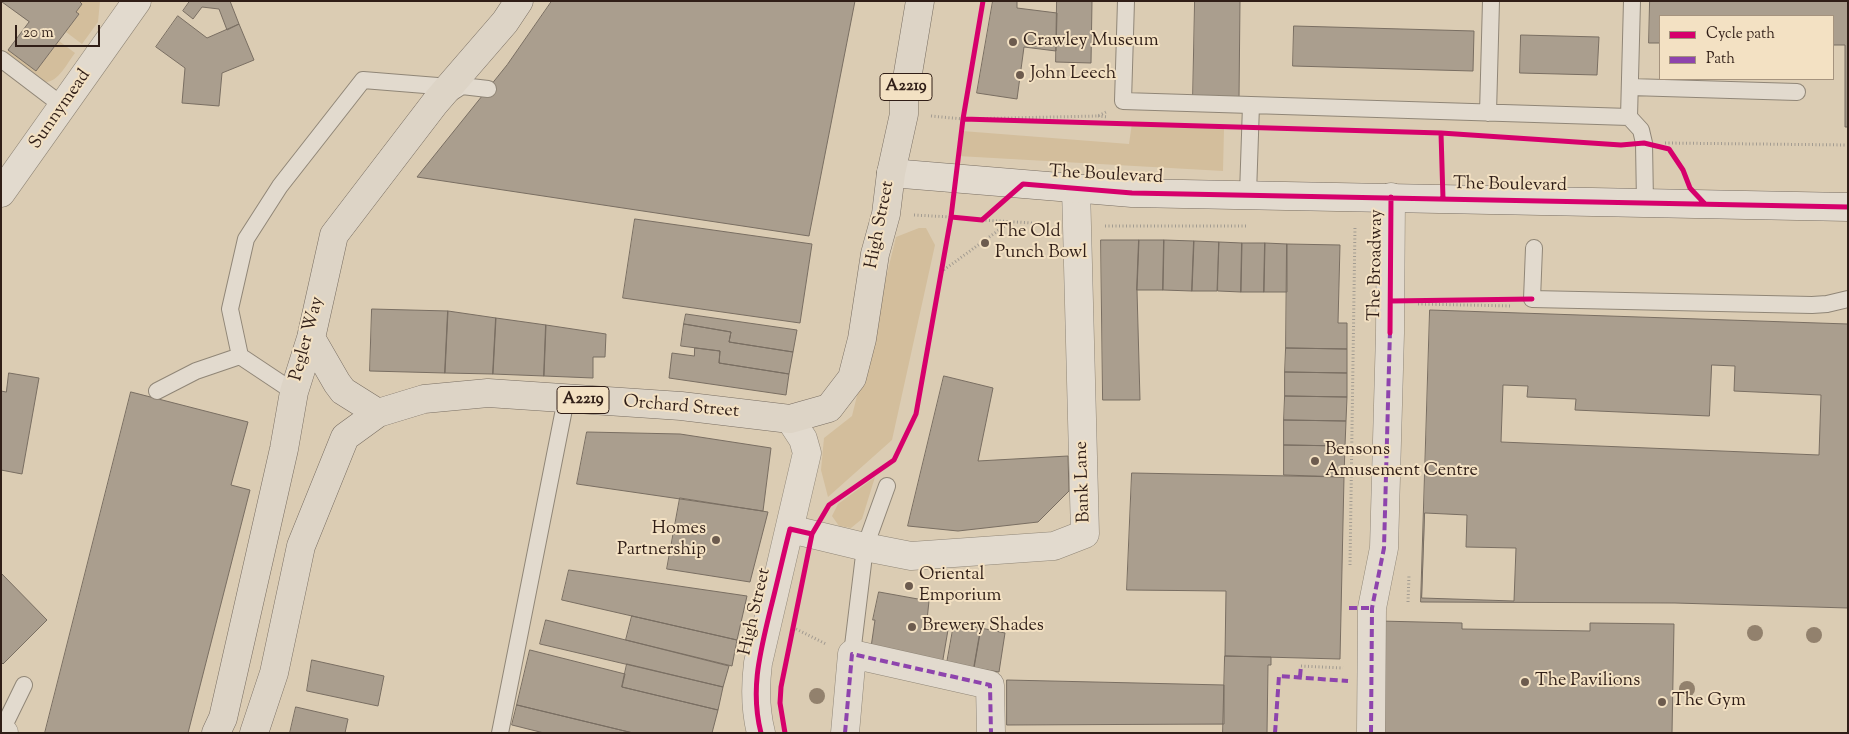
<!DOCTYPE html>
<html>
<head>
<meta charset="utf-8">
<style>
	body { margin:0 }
	#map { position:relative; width:1849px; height:734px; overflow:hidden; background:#dbccb3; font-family:"Sorts Mill Goudy",serif }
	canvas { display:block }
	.frame { position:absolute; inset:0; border:2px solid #301e17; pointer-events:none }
	.legend { position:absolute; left:1659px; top:15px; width:175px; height:65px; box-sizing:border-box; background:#f3e1c3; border:1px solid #a5937e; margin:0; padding:6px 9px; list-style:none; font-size:15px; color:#301e17 }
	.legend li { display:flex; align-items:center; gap:10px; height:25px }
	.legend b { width:25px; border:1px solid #a5937e }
	.scale { position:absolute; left:15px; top:25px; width:85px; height:22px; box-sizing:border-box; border:2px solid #301e17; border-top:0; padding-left:6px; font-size:15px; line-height:18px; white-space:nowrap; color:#301e17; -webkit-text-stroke:4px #f3e1c3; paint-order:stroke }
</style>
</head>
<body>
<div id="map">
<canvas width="1849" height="734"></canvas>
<div class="frame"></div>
<ul class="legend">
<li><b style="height:6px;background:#d6006c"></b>Cycle path</li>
<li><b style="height:6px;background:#8e44ad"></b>Path</li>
</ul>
<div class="scale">20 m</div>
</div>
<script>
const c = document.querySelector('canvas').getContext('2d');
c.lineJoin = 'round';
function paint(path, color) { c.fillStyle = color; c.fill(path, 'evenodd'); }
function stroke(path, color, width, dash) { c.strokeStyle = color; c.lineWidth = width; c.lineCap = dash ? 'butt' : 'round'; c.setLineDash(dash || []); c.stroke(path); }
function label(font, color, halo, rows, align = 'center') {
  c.font = font + ' "Sorts Mill Goudy",serif'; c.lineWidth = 4; c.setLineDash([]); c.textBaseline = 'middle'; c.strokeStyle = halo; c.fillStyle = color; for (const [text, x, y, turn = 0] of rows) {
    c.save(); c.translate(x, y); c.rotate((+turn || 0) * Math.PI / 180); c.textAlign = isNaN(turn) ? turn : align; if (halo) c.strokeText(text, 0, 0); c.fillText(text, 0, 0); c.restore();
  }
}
paint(new Path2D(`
	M79 1H100L98 22 82 44 66 32 79 14 76 12 82 4Z
	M59 41 75 53C67 63 58 84 43 82L5 56 8 50 36 71Z
	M1132 123 1224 129 1223 171 958 156 962 131 1129 144Z
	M919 228H926L935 245 892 440 828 497 821 470 824 438 852 416 896 237Z
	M875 477 862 519 851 528 839 526 832 516 838 504Z`), '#d3be9c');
const building = new Path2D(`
	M1 1H79L82 4 76 12 79 14 36 71 8 50 29 22Z
	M190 1H230L239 24 227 30 219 9 202 7 193 19 183 11Z
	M552 1H855L809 236 417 177 507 65Z
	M993 1H1017V8L1057 13 1056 51 1024 47 1017 99 977 93Z
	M1057 1H1092L1091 63 1056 62Z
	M1195 1H1240L1239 99H1193Z
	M1650 1H1848V127H1845V45H1833V16H1660V43H1649Z
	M178 16 207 38 239 24 254 60 222 73 219 106 182 103 185 68 156 47Z
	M1294 26 1474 31 1473 71 1293 66Z
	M1521 35 1599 37 1597 75 1520 73Z
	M635 219 812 244 800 323 623 298Z
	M1101 240H1139L1137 290 1140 400H1103Z
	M1139 240H1164L1163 290H1137Z
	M1164 240 1194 241 1192 291 1163 290Z
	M1194 241 1219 242 1217 291H1192Z
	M1219 242 1242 243 1241 292 1218 291Z
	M1242 243H1265L1264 292H1241Z
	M1265 243 1287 244V292H1264Z
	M1287 244 1340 245 1338 323H1347V349L1286 348Z
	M372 309 448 311 445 373 370 371Z
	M1430 310 1848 324V608L1675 603 1421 602ZM1712 365 1735 366 1734 391 1821 395 1819 455 1501 442 1503 385 1528 386 1527 397 1576 399 1575 410 1709 416Z
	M448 311 496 318 493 374 445 373Z
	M686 314 797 330 793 352 729 342 731 332 684 324Z
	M496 318 546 325 544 376 493 374Z
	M684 324 731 332 729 342 793 352 789 374 719 363 720 351 681 346Z
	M546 325 606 334 605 357H593V378L544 376Z
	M695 348 720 351 719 363 789 374 786 395 669 378 672 353 694 356Z
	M1286 348 1347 349V373L1285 372Z
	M1285 372 1347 373V397L1285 396Z
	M9 373 39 378 22 474 1 470V391L6 392Z
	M944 376 993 388 978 461 1068 456 1069 491 1038 522 958 531 908 526Z
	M131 392 248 422 231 485 250 490 188 733H45Z
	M1285 396 1347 397 1346 421 1284 420Z
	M1284 420 1346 421 1345 446 1284 445Z
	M587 432 680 434 771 448 763 511 577 484Z
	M1284 445 1345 446 1344 477 1284 475Z
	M1132 473 1344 477 1340 659 1225 656 1226 591 1127 590Z
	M680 498 768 512 750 582 667 569Z
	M1425 513 1467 515 1466 547 1516 548 1514 601 1422 598Z
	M569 570 747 596 737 640 562 600Z
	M1 573 47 620 3 664 1 662Z
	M879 592 929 601 927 620 949 624 942 665 870 654 875 620H873Z
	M632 616 737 640 732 666 626 640Z
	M546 620 729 666 723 687 540 644Z
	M1379 621 1462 623V629L1590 631V623L1674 624 1672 733H1377Z
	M954 624 981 628 974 668 947 663Z
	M981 628 1005 633 999 672 974 668Z
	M530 650 625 674 622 687 718 710 712 733H633L517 705Z
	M1225 656 1271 657V665H1268L1267 733H1223Z
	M312 660 384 676 378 706 307 691Z
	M627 664 723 687 718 710 622 687Z
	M1007 680 1224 685V724L1007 725Z
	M517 705 633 733H544L512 725Z
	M296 707 348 719 345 733H290Z`);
paint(building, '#aa9e8e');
stroke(building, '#796e62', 1);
const lane = new Path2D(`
	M1126 1 1123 101 1251 105
	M1 59 63 106
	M1630 87 1797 92
	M448 95 462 86 488 89
	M1488 113 1491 1
	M1629 117 1632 1
	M1248 194 1251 105 1629 117 1641 130 1644 143 1645 203
	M1534 248 1532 299 1812 305 1827 304 1848 299
	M240 356 230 309 246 239 280 186 363 80 450 87
	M157 391 196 371 240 356 294 392
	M852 654 865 547 887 486
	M2 730 24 685
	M500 733 566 399`);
const street = new Path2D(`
	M1 193 137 1
	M790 529 865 547 911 556 1054 546 1085 534 1076 188
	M1 730 4 733
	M761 733C755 709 755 687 758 663L807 453 803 439 790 419
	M845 733 852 654 990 685 991 733
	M1371 733 1372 608 1384 548 1390 333 1391 197`);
const secondary = new Path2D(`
	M891 173 1132 193 1848 207`);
const primary = new Path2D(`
	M311 338 337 383 343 391 378 413
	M216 733 223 718 284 449 294 392 311 338 334 235 435 103 505 22 519 1
	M254 733 274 673 301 546 345 437 378 413 424 399 488 393 681 406 790 419 829 408 852 378 862 339 875 254 886 214 891 173 904 114V97L920 1`);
stroke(lane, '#908677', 18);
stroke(street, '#908677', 29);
stroke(secondary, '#796e62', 29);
stroke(primary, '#796e62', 29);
stroke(new Path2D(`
	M931 116 963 119 1098 116 1106 112
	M1098 116 1108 117
	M1665 143 1848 145
	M914 215 951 217
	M982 220 1049 224
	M1105 226H1247
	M941 272 1010 222
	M1418 304 1512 306
	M1350 565 1355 226
	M1408 602 1409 575
	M796 629 826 644
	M1301 666 1343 668`), '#a29b91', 3, [1, 2.5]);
stroke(lane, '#e2dace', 16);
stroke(street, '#e2dace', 28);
stroke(secondary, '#e2dace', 28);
stroke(primary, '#ddd4c6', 28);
stroke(new Path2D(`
	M1349 608H1372
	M1300 677 1301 666
	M845 733 852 654 990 685 991 733
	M1275 733 1279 676 1348 681
	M1371 733 1372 608 1384 548 1390 330`), '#8e44ad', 4, [8, 4]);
stroke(new Path2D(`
	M963 119 1441 133 1621 145 1644 143 1669 149 1683 170 1690 188 1705 204
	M1441 133 1443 199
	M951 217 982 220 1023 184 1132 193 1848 207
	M1391 301 1532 299
	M1390 333 1391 197
	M761 733C750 690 760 653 770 611 777 584 783 556 790 529L812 534
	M785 733 780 703 781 687 812 534 829 505 894 460 916 414 951 217 963 119 983 1`), '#d6006c', 5);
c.fillStyle = '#92816d';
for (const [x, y] of [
	[1755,633],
	[1814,635],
	[1687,689],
	[817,696]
]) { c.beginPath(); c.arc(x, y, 8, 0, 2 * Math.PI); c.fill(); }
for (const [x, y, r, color] of [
	[1013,42,5,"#6c5b4e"],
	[1020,75,5,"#6c5b4e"],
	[985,243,5,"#6c5b4e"],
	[1315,461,5,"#6c5b4e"],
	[716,540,5,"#6c5b4e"],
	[909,586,5,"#6c5b4e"],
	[912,627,5,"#6c5b4e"],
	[1525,682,5,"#6c5b4e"],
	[1662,702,5,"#6c5b4e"]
]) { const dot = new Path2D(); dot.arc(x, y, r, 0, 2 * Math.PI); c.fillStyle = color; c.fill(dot); stroke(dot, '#f3e1c3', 2); }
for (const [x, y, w] of [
	[906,87,52],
	[583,400,52]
]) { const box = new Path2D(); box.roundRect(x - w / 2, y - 13.5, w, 27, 4); c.fillStyle = '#f3e1c3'; c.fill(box); stroke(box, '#301e17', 1); }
label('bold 16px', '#301e17', null, [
	["A2219",906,87],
	["A2219",583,400]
]);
label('18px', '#301e17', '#f3e1c3', [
	["Crawley Museum",1023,42],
	["John Leech",1030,75],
	["The Old",995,233],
	["Punch Bowl",995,254],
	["Bensons",1325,451],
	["Amusement Centre",1325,472],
	["Homes",706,530,"right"],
	["Partnership",706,551,"right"],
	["Oriental",919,576],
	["Emporium",919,597],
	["Brewery Shades",922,627],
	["The Pavilions",1535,682],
	["The Gym",1672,702]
], 'left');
label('18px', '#301e17', '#f3e1c3', [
	["Sunnymead",61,110,-55],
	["The Boulevard",1106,176,3],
	["The Boulevard",1510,186,1],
	["High Street",881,225,-79],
	["The Broadway",1377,265,-89],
	["Pegler Way",308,339,-75],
	["Orchard Street",681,408,5],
	["Bank Lane",1084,482,-92],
	["High Street",756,612,-77]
]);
</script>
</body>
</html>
